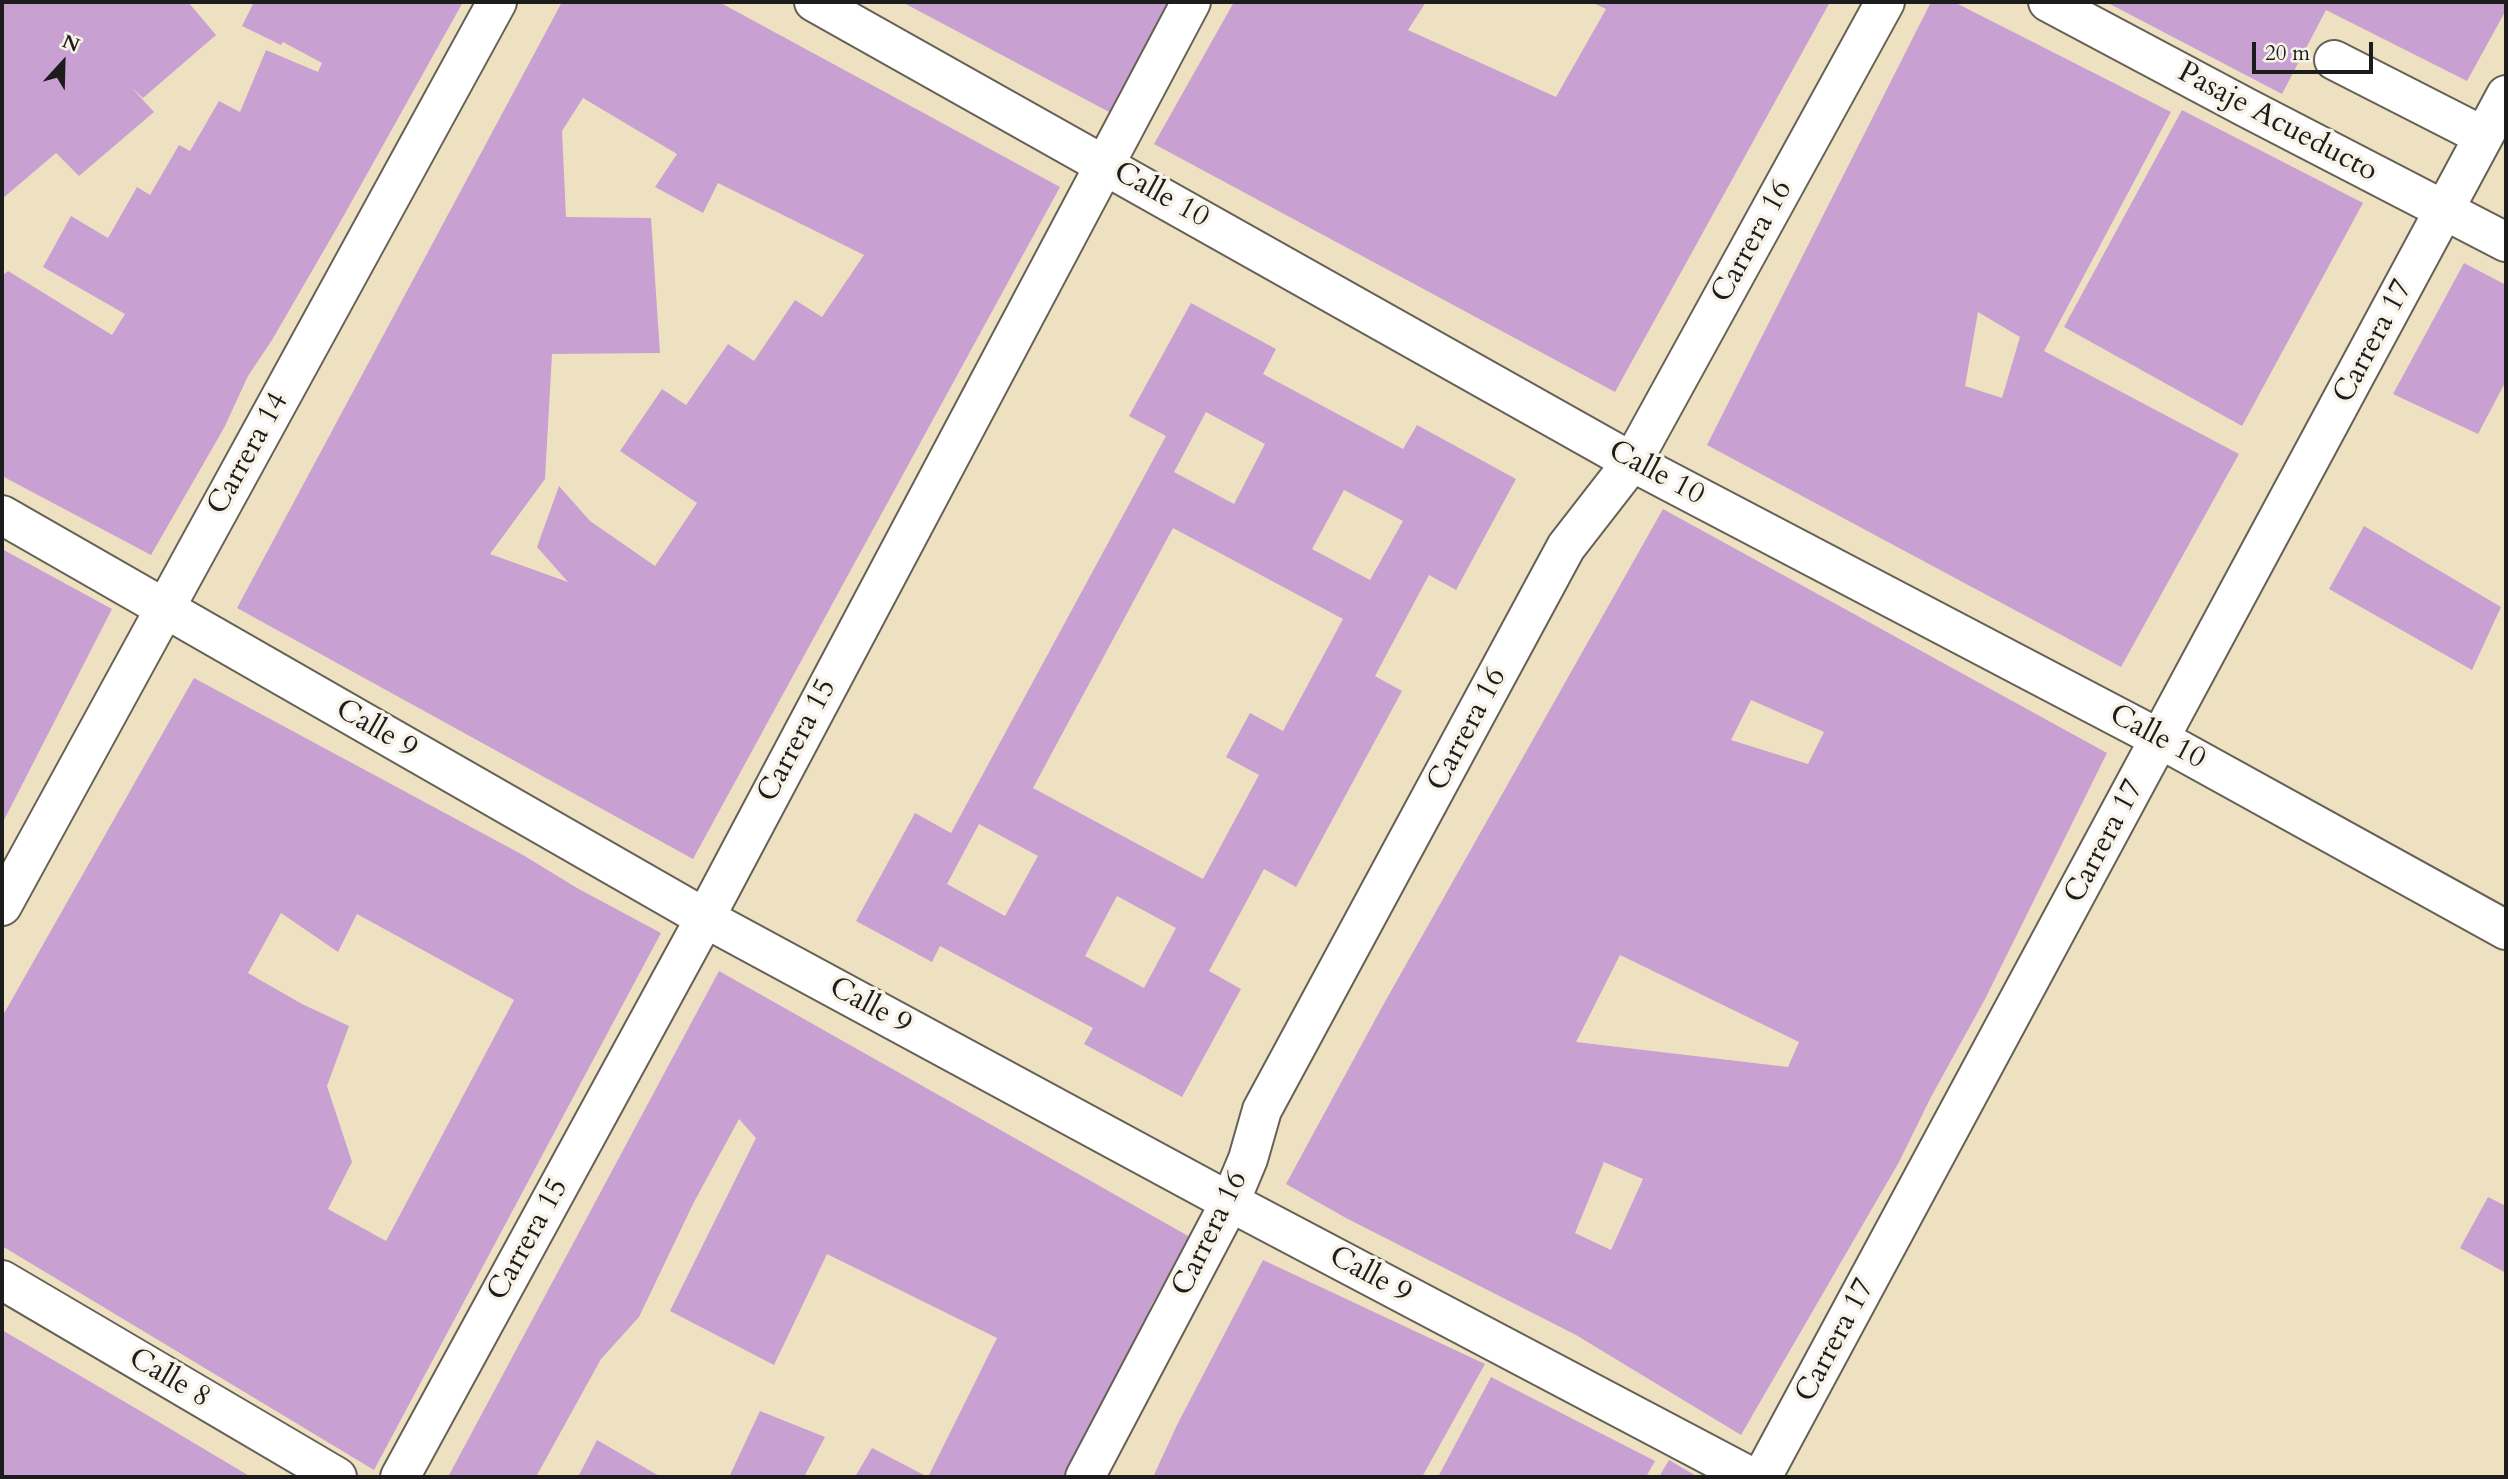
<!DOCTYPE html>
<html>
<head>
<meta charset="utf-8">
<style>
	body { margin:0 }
	#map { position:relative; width:2508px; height:1479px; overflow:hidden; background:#eee1c1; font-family:Cardo,serif }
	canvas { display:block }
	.frame { position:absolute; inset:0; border:4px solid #1c1c1c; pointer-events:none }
	.north { position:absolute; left:28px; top:28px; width:70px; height:70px; -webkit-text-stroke:5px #f7f3e8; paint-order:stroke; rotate:22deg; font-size:19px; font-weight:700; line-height:28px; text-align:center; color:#1c1c1c }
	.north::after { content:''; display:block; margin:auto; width:24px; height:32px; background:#1c1c1c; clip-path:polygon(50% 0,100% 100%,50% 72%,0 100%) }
	.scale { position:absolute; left:2252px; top:42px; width:121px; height:32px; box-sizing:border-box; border:4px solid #1c1c1c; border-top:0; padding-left:9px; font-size:21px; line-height:24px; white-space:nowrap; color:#1c1c1c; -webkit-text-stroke:5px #f7f3e8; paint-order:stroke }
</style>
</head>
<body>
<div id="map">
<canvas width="2508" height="1479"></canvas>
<div class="frame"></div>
<div class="north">N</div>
<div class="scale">20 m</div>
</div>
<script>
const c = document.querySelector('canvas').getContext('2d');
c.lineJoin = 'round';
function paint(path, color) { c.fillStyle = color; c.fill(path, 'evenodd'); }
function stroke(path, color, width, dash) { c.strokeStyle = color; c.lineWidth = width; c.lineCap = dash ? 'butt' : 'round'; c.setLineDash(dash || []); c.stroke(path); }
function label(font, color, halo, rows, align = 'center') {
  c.font = font + ' Cardo,serif'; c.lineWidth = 7; c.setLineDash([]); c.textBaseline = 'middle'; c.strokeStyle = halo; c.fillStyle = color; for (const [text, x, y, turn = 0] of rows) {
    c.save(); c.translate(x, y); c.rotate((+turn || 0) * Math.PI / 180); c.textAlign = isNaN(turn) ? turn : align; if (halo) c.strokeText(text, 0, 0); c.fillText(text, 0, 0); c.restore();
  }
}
paint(new Path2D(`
	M2 2H188L216 35 143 98 132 88 154 112 79 176 56 153 2 199Z
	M254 2H463L338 226 272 340 248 376 224 428 151 555 2 476V276L8 271 112 335 125 314 43 267 71 216 108 238 137 187 150 195 179 145 190 151 219 101 240 112 266 50 318 72 322 63 283 42 281 45 242 26Z
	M562 2H719L1060 187 693 859 237 608ZM583 98 677 154 655 187 703 213 718 183 864 255 822 317 795 300 754 361 728 344 686 405 662 389 620 451 697 503 655 566 590 521 559 486 537 547 568 582 490 554 545 479 552 354 660 353 651 218 566 217 562 131Z
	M902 2H1171L1111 113Z
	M1234 2H1426L1408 30 1556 97 1606 9 1591 2H1830L1615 392 1154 144Z
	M1931 2H1954L2171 112 2044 351 2239 454 2121 667 1707 445ZM1978 312 2020 337 2002 398 1965 386Z
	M2106 2H2506V10L2467 81 2326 10 2282 94Z
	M2182 110 2363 203 2242 426 2064 327Z
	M2464 263 2506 285V381L2478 434 2393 394Z
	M1191 303 1276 349 1263 374 1403 449 1417 425 1516 479 1456 590 1429 575 1375 676 1402 691 1296 887 1264 869 1209 971 1241 989 1182 1097 1084 1044 1093 1028 940 946 932 962 856 921 915 813 951 833 1166 436 1129 416ZM1206 412 1265 444 1234 504 1174 472ZM1344 490 1403 521 1370 580 1312 549ZM1173 528 1343 619 1283 731 1250 713 1226 757 1259 775 1203 879 1033 788ZM979 824 1038 856 1005 916 947 884ZM1117 896 1176 928 1144 988 1085 956Z
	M1663 509 2107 753 1985 999 1931 1097 1899 1162 1741 1435 1576 1335 1346 1218 1286 1184 1382 1007ZM1751 700 1824 732 1808 764 1731 740ZM1620 955 1799 1042 1788 1067 1576 1042ZM1604 1162 1643 1179 1611 1250 1575 1233Z
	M2364 526 2501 607 2472 670 2329 589Z
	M2 549 112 609 2 824Z
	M194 678 523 855 577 888 661 933 374 1470 2 1246V1017ZM281 913 338 952 357 914 514 1000 386 1241 328 1209 352 1162 327 1086 349 1026 302 1004 248 973Z
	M719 971 1190 1237 1152 1304 1121 1376 1065 1477H855L872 1448 928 1477 997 1338 827 1254 774 1365 670 1311 756 1138 739 1119 694 1202 639 1317 601 1359 537 1475 541 1477H448Z
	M2488 1197 2506 1206V1273L2460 1248Z
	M1263 1260 1485 1364 1422 1477H1153L1177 1425Z
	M2 1330 142 1412 251 1477H2Z
	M1491 1377 1655 1461 1646 1477H1438Z
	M760 1411 825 1437 804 1477H729Z
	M597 1440 661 1477H578Z
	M1669 1460 1698 1477H1659Z`), '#c8a1d2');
const minor = new Path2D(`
	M814 2 1632 462 2160 739 2506 930
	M2048 2 2247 108 2506 242
	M2334 60 2483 136
	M2 515 705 918 1230 1202 1751 1477
	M2 906 497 2
	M2 1280 337 1477
	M400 1477 705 918 1191 2
	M1085 1477 1230 1202 1248 1159 1262 1110 1566 547 1632 462 1885 2
	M1762 1477 2506 95`);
stroke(minor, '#666156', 42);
stroke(minor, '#fff', 38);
label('30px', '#1c1c1c', '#f7f3e8', [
	["Pasaje Acueducto",2277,123,28],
	["Calle 10",1161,196,29],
	["Carrera 16",1753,242,-61],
	["Carrera 17",2374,342,-62],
	["Carrera 14",249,454,-61],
	["Calle 10",1656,474,28],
	["Calle 9",376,730,30],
	["Carrera 16",1468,730,-62],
	["Calle 10",2157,738,28],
	["Carrera 15",798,741,-62],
	["Carrera 17",2105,842,-62],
	["Calle 9",870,1007,28],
	["Carrera 16",1211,1234,-64],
	["Carrera 15",529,1240,-61],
	["Calle 9",1370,1276,28],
	["Carrera 17",1836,1341,-62],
	["Calle 8",169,1379,30]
]);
</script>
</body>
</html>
